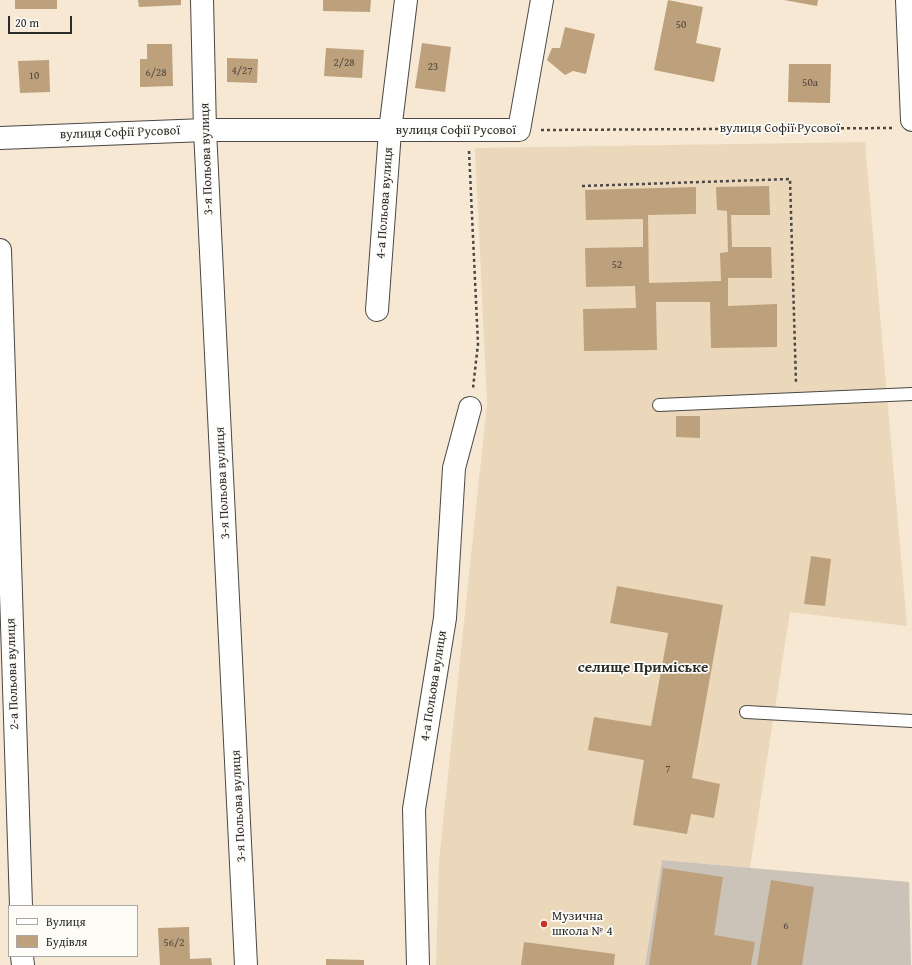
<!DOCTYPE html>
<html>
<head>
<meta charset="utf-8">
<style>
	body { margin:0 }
	#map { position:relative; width:912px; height:965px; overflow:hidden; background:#f7e8d3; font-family:"Gentium Book Plus",serif }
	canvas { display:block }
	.legend { position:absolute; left:8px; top:905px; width:130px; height:52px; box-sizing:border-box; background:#fdfcf7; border:1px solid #a9a8a5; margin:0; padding:5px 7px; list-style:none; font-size:12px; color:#2b2b2b }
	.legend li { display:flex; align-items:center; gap:8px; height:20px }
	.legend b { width:20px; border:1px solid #a9a8a5 }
	.scale { position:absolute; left:8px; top:16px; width:64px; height:18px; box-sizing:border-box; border:2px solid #2b2b2b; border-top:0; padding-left:5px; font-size:12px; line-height:14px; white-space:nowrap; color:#2b2b2b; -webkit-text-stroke:3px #fdfcf7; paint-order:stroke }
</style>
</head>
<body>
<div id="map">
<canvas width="912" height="965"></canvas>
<ul class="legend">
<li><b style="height:5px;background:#fff"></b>Вулиця</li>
<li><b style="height:11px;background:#bda07c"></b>Будівля</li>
</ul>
<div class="scale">20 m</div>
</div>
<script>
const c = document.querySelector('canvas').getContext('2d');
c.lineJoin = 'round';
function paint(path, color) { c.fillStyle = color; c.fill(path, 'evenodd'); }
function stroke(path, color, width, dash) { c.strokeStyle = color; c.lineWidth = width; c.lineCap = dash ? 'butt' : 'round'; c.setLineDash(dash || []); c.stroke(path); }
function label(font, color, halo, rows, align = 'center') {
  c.font = font + ' "Gentium Book Plus",serif'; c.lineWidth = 3.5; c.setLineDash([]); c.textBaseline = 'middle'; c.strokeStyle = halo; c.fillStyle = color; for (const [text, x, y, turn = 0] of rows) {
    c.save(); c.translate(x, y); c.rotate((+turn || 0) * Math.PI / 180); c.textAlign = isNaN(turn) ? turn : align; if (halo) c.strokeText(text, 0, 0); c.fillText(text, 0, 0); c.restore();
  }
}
paint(new Path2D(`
	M865 142 907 626 790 612 750 868 662 860 645 965H436L439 861 487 403 475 148Z`), '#ebd8ba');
paint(new Path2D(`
	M662 860 909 882 911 965H645Z`), '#cbc3b8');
paint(new Path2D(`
	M15 0H57V9H15Z
	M138 0H181V5L139 7Z
	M323 0H371L370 12 323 11Z
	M668 0 703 7 696 43 721 48 714 82 654 70Z
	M784 0H818L817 6Z
	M565 27 595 34 586 74 573 71 565 75 547 60 552 48H560Z
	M422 43 451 47 445 92 415 88Z
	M147 44H172L173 86 140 87V59H147Z
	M326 48 364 50 362 78 324 76Z
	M227 58 258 59 257 83 227 82Z
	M49 60 50 92 20 93 18 61Z
	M789 64H831L830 103 788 102Z
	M769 186 770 215H731L732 247H771L772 278H728V306L777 304V347L711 348 710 302H656L657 350 584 351 583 309 636 308 635 286 586 287 585 248 643 247V219L586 220 585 190 696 187V214L648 215 649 283 721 281 720 253 728 252 727 211 717 210 716 187Z
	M676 416H700V438L676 437Z
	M811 556 831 559 825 606 804 604Z
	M617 586 723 605 692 778 720 784 714 818 691 814 687 834 633 825 644 760 588 750 594 717 651 726 668 633 610 623Z
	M663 868 723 877 714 935 755 942 751 965H649Z
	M771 880 814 887 802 965H757Z
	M189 927 190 959 211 958 212 965H160L158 928Z
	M524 942 615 954 614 965H521Z
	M326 959 364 960V965H326Z`), '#bda07c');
const lane = new Path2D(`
	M659 405 912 394
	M746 712 912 721`);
const street = new Path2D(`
	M202 0 205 130 246 965
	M907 0 912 120
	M0 138 205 130H519L542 0
	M0 250 21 906
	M377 310 390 131 406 0
	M22 956 23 965
	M418 965 414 809 445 618 454 468 470 408`);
stroke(lane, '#4a4744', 14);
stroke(street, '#4a4744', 24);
stroke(new Path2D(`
	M541 130 894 128
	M469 151 478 344 473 388
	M582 186 790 179 796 383`), '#4a4744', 2.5, [3, 3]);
stroke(lane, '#fff', 12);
stroke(street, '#fff', 22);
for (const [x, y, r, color] of [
	[544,924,4,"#c8321e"]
]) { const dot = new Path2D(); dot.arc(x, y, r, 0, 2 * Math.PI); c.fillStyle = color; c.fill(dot); stroke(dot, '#fdfcf7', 1.5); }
label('11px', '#50483f', null, [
	["50",681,25],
	["2/28",344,63],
	["23",433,67],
	["4/27",242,71],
	["6/28",156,73],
	["10",34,76],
	["50а",810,83],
	["52",617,265],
	["7",668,769],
	["6",786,926],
	["56/2",174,943]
]);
label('13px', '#2b2b2b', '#fdfcf7', [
	["вулиця Софії Русової",780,129],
	["вулиця Софії Русової",456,131],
	["вулиця Софії Русової",120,133,-2],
	["3-я Польова вулиця",207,159,-92],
	["4-а Польова вулиця",385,203,-86],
	["3-я Польова вулиця",223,483,-93],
	["2-а Польова вулиця",13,674,-92],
	["4-а Польова вулиця",434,686,-81],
	["3-я Польова вулиця",239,806,-93]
]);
label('13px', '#2b2b2b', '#fdfcf7', [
	["Музична",552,917],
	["школа № 4",552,932]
], 'left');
label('bold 15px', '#2b2b2b', '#fdfcf7', [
	["селище Приміське",643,668]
]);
</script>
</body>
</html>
